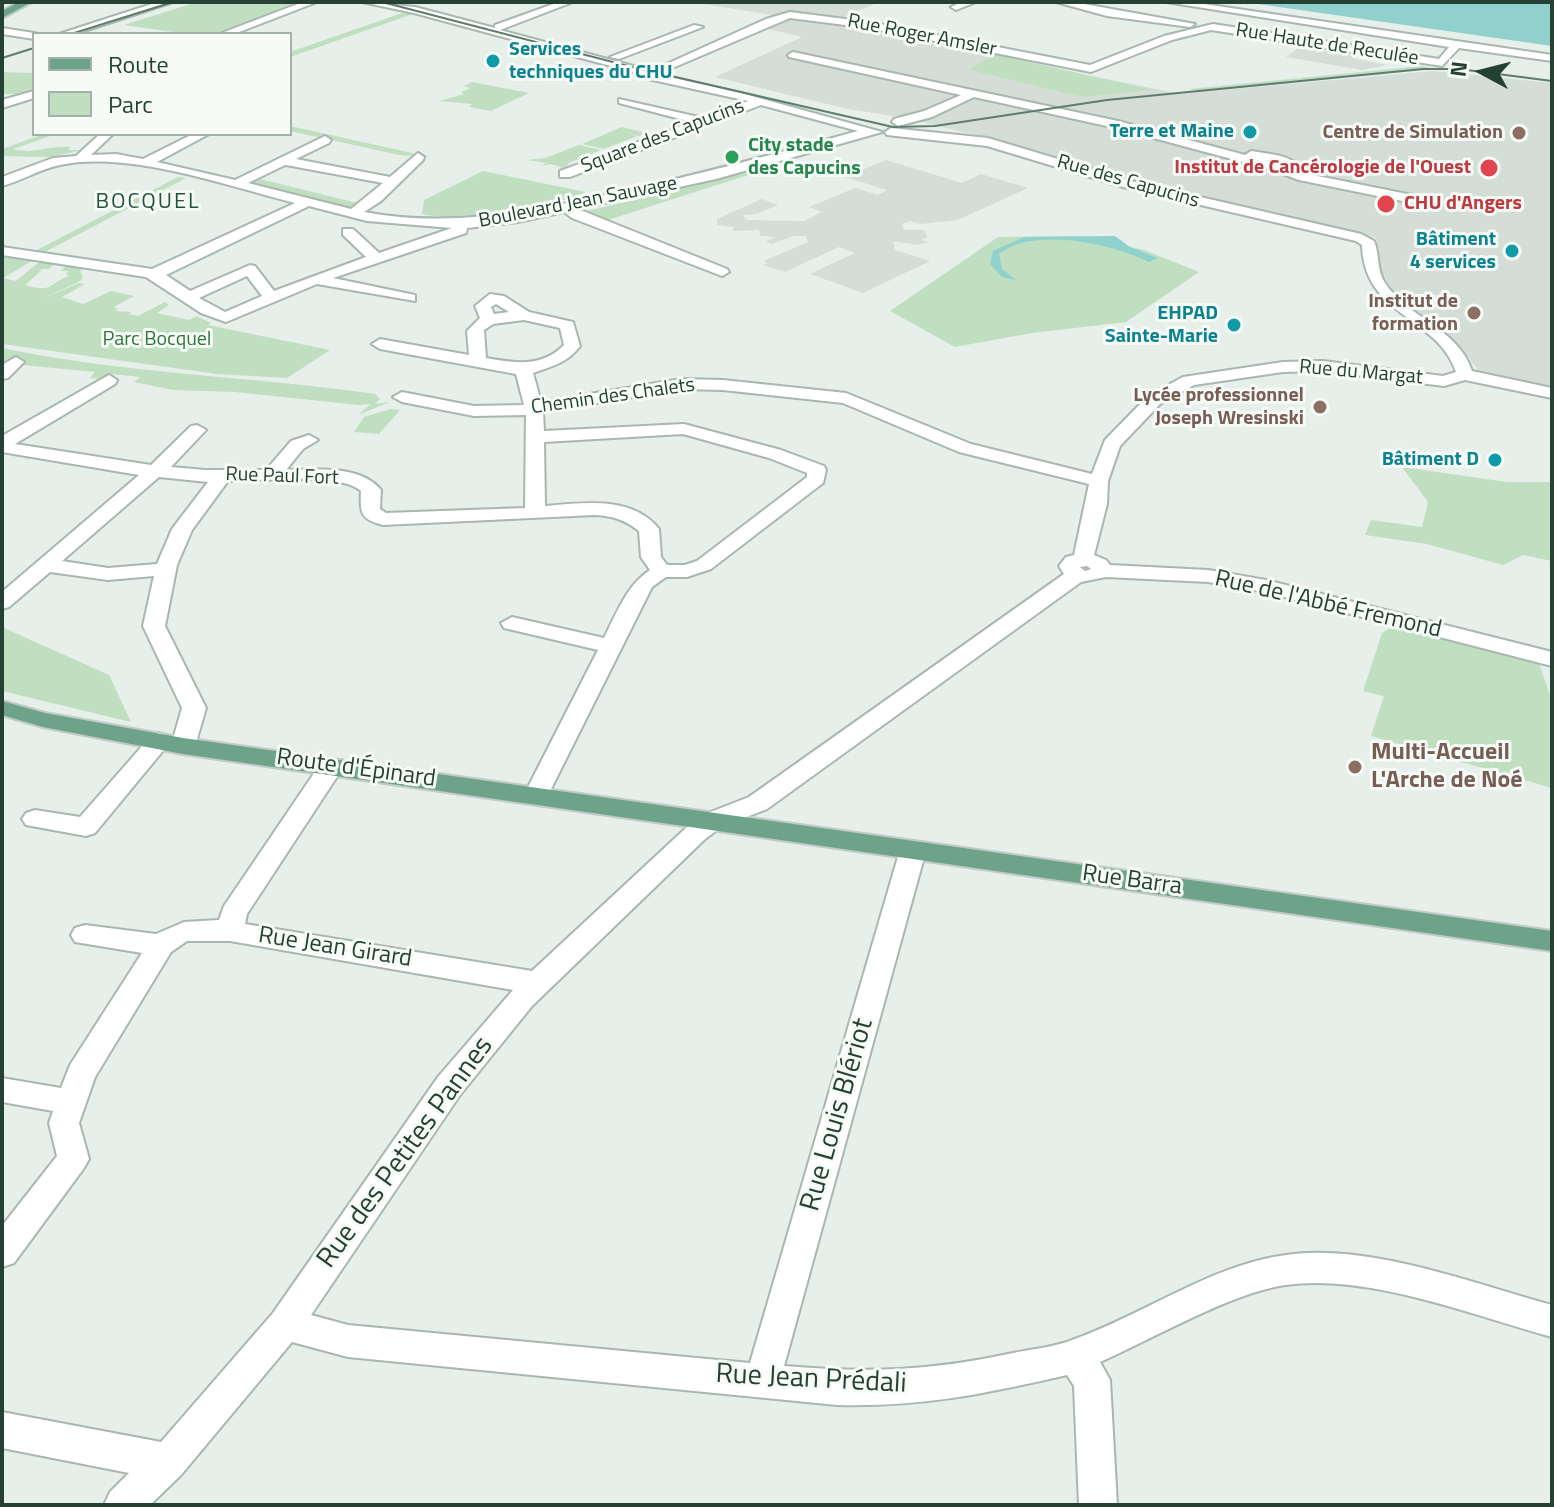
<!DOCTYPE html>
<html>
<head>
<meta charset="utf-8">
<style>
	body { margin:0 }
	#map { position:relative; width:1554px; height:1507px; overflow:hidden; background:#e6efe9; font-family:"Titillium Web",sans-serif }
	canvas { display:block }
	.frame { position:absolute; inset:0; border:4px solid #254133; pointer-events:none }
	.legend { position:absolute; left:32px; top:32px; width:260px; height:104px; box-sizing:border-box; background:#f7fbf8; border:2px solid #a3b1a9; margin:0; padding:10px 14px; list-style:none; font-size:24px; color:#254133 }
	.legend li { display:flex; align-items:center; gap:16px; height:40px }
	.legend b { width:40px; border:2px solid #a3b1a9 }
	.north { position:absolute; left:1442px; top:32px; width:80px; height:80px; -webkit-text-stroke:6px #f7fbf8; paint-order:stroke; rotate:277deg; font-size:22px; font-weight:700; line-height:32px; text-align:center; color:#254133 }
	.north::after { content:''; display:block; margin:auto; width:28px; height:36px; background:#254133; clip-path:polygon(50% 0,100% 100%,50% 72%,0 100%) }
</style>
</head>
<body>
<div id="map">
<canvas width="1554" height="1507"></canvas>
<div class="frame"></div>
<ul class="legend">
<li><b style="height:10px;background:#6ca389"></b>Route</li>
<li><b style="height:22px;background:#c0dfc1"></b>Parc</li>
</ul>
<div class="north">N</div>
</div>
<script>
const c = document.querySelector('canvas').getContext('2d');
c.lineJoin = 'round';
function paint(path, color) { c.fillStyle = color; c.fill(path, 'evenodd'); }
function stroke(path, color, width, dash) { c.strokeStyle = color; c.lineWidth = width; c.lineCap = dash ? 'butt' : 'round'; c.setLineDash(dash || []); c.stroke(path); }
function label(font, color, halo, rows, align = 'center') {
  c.font = font + ' "Titillium Web",sans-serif'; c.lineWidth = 6; c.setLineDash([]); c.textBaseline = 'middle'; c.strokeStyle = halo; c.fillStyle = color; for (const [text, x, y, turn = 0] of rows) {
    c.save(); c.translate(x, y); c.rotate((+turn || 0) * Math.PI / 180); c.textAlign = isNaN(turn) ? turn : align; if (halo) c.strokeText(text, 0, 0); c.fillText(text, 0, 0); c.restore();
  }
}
paint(new Path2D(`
	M692 2H869L877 3 841 18 796 11 772 15Z
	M804 18 1181 94 1433 71 1552 83V387L1478 370 1456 342 1393 293 1380 268 1376 238 1196 198 1112 176 1019 146 906 118 848 109 715 77 802 37 764 28 785 20Z
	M1305 43 1361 52 1352 58 1387 65 1362 70 1286 57Z
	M886 160 962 183 981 174 1028 188 958 220 921 224 910 221 902 224 904 230H924L927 237 921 240 929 242 917 245 893 241 895 250 930 261 863 293 810 274 855 253 839 247 785 272 763 265 767 263 764 261 808 242 806 236H794L771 244 766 241 777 237 760 236 759 230 733 231V227L717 225V219L762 199 778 205 756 214 743 215 746 220 804 221 822 212 809 207 855 188 878 195 887 190 845 177Z`), '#d4ded7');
paint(new Path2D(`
	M197 2H302L213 34H187L124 25Z
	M402 13 413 14 290 57V52Z
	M994 54 1153 90 1083 97 969 70Z
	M1422 66 1435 69 1201 92 1189 89Z
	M2 72 34 73V91L24 94H2Z
	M472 82 529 93 491 111 469 107 472 104 440 101 464 94 461 92 471 88 463 86Z
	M290 126 430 157 399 155 290 131Z
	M622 127 646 133 639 136 624 132 637 136 604 149 582 144Z
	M44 134H56L13 149C33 155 49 145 70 147L69 150H83L50 157 2 156V149Z
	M579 145 601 150 569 163 567 166 572 168 558 169 562 167 550 164 542 166 546 163 527 160 545 158Z
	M775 166H788L773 167 605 221 583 212Z
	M483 171 586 192C536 211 475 225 422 214L424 200Z
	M178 177 186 178 41 254 31 253Z
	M256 178 361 204 344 210 249 184Z
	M1082 236 1144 250 1199 272 1126 322 1032 333 955 347 890 311 998 237Z
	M2 254 37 258 3 278 16 281 43 259 58 261 49 269H38L42 270 25 285C53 293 46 285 69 276L66 274 69 271H61L69 263 89 265 80 271 83 277 80 281 40 300 79 283 85 284 62 297 83 304 111 291 134 296 114 307 118 309 116 311 132 312 129 314 138 316 165 302 169 305 157 313 189 320 196 316 211 323 208 325 330 350 287 378 217 374 2 344Z
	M2 348C125 374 251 376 375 394L380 399 375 404 390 402 358 415 371 404 359 405 235 392 173 390 134 382 140 377 111 374 101 379 90 378 95 372 2 363Z
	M390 409 400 410 379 434 354 432 364 417Z
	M1402 467 1507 482H1552V561L1523 555 1503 565 1427 544 1365 535 1371 520 1422 527 1428 502Z
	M2 627 109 675 131 722 2 691Z
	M1392 627 1539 663 1552 701V788L1371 736 1384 696 1363 691 1382 633Z`), '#c0dfc1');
paint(new Path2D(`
	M1244 2H1552V46Z
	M1115 236 1130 247 1158 258 1149 262C1113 244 1034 226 999 254L1002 269 1016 280 1002 277 990 264 993 251 1024 237Z`), '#90d1cd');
const minor = new Path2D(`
	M158 2H173L75 34H59Z
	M303 2H317L234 34H219Z
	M362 2 415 7 495 28V25L559 2H573L500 30 641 68 647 72 741 93 882 132 716 179 578 209 727 269 729 272 722 276 572 218 564 212 518 222 467 228 466 233 333 278 415 295V301L317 284 226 322 201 313 146 277 2 255V247L152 269 295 203C228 186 128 150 60 165 40 169 21 181 2 186V177L53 158 76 156 100 134H113L91 155 116 154 143 159 193 134H209L157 162 235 180 325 136 331 140 329 143 296 159 390 177 418 153 424 157 423 160 381 201 364 212C449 228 528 212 610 194 694 176 775 154 858 131L761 105 570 177H560V171L692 122 619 103V99L703 118 748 101 639 77 633 72 414 13ZM285 165H286L383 183 351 209 248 183ZM309 206 367 221 452 228 379 253 353 229H343V235L366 257 274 291 255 266 250 265 190 291 166 275ZM247 276 262 296 225 312 199 298Z
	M961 2H976L956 10 951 7Z
	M1056 2H1073L1195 24 1190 27 1107 16Z
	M1166 2H1190L1552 55V61L1459 48 1442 66 1211 30 1172 40 1091 72 869 28 790 18 670 69 660 67 766 19 790 12 869 22 1090 65 1164 36 1213 24 1439 59 1449 47Z
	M694 25 703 27 619 59 610 57Z
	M2 28 34 33 38 34H34V39L2 34Z
	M793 52 1118 121 1245 155 1251 151C1268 154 1287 154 1299 166L1294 170 1303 173 1412 195 1419 199 1412 203 1299 180 1269 169 1116 128 974 97 932 117 898 126 892 122 894 119 924 111 961 95 789 57 788 55Z
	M34 91V98L2 108V100Z
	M891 128 988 138 1131 181 1361 234 1374 241C1380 255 1376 269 1385 283 1409 319 1458 328 1472 371L1552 388V398L1465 380 1444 386 1323 371 1283 372 1194 385 1160 404 1120 446 1108 481 1107 504 1094 555 1106 560 1110 565 1208 570 1266 580 1552 652V666L1265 592 1208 582 1106 577 1081 582 767 809 721 827 704 840 532 1006 460 1095 311 1315 348 1325 750 1363 900 850 904 844 913 841 922 844 926 850 784 1366C867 1373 932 1371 1013 1353 1032 1349 1054 1347 1072 1340 1144 1315 1210 1265 1286 1255 1369 1243 1471 1283 1552 1305V1337C1472 1315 1367 1273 1285 1285 1231 1293 1152 1339 1100 1362L1110 1380 1117 1505H1079L1074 1386 1067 1375C984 1394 922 1407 837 1405L348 1357 292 1342 181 1475 150 1505H104L110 1492 129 1473 2 1448V1412L161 1442 273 1313 438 1077 513 990 230 941H187L171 952 95 1077 79 1123 89 1159 84 1168 14 1263 2 1267V1226L57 1156 49 1123 53 1111 2 1102V1078L61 1088 70 1065 142 953 75 942 71 935 75 928 85 925 156 934 184 922 219 920 224 906 323 760H341L344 766 247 914 245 924 532 971 686 828 703 815 749 797 1064 574 1059 566 1066 557 1074 555 1089 484 959 452 843 403 723 390 681 389 543 412 544 431 684 424 781 450 824 466 826 470 823 483 711 569 687 577H666L652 587 545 801 536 803 527 801 524 795 598 650 504 628 501 623 512 617 604 638C617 613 626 586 650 570L641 557 639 531C625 520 613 516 595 515L383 525C360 519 360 513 361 491 340 472 258 481 228 481L192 530 177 565 165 626 206 708 195 746 191 751H175L171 746 182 708 143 626 154 576 108 580 50 572 9 607 2 609V592L139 475 2 452V436L109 375 117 380 115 384 15 444 151 465 191 426 197 425 206 430 171 467 205 470H266L291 441 309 435 318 440 303 449 286 470C316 469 361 465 381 490L380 509 386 513 525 508 526 415 474 416 402 402 393 397 402 392 474 406 524 405 516 374 380 349 372 344 380 339 469 355 467 331 480 318 475 306 490 294 504 296 529 312 573 322 580 346C567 363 553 366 533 373L541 402 681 379 723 380 846 393 971 444 1092 474 1105 440 1148 396 1183 377 1283 362 1323 361 1443 376 1456 372C1438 316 1364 317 1362 245L1356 241 1123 187 987 146 887 135 885 132ZM496 304 509 312 494 314 491 307ZM524 320 560 328 564 345C542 368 514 363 486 358L484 330 493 324ZM683 434 769 458 807 473V477L697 561 685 565H667L661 557 659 529C632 495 582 503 545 506L544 442ZM159 477 208 482 172 529 157 564 108 568 62 561ZM1087 566 1091 569 1085 571 1080 567Z
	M16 357 24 362 8 378 2 379V365Z
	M159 733 167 736 171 741 95 833 86 836 26 825 22 819 26 813 35 810 80 817 151 736Z`);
const major = new Path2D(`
	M19 2H32L2 18V11Z
	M2 701 45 713 183 738 1552 931V951L183 754 43 727 2 715Z`);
stroke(minor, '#a8b7af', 4);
stroke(major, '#c2cac6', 4);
paint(minor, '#fff');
paint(major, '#6ca389');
stroke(new Path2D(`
	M382 2 632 67 893 127 935 126 1107 100 1423 69H1459L1552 81
	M71 34 173 2
	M2 58 34 48`), '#607c6e', 2);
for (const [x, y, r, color] of [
	[493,61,8,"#0f9aa8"],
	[1250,132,8,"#0f9aa8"],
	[1519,133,8,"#8d6e63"],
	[732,157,8,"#2e9e5b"],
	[1489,168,10,"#e0444e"],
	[1386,204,10,"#e0444e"],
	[1512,251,8,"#0f9aa8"],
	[1474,313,8,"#8d6e63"],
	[1234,325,8,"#0f9aa8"],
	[1320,407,8,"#8d6e63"],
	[1495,460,8,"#0f9aa8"],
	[1355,767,8,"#8d6e63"]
]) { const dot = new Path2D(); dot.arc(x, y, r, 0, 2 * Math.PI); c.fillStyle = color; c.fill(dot); stroke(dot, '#f7fbf8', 3); }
label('20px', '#254133', '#f7fbf8', [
	["Rue Roger Amsler",922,36,11],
	["Rue Haute de Reculée",1327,45,9],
	["Square des Capucins",663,137,-21],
	["Rue des Capucins",1128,182,16],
	["Boulevard Jean Sauvage",578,203,-11],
	["Rue du Margat",1361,373,5],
	["Chemin des Chalets",613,397,-8],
	["Rue Paul Fort",282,477,2]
]);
label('bold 20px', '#0d838f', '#f7fbf8', [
	["Services",509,50,"left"],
	["techniques du CHU",509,73,"left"],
	["Terre et Maine",1234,132],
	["Bâtiment",1496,240],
	["4 services",1496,263],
	["EHPAD",1218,314],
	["Sainte-Marie",1218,337],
	["Bâtiment D",1479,460]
], 'right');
label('bold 20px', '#785e54', '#f7fbf8', [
	["Centre de Simulation",1503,133],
	["Institut de",1458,302],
	["formation",1458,325],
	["Lycée professionnel",1304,396],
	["Joseph Wresinski",1304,419]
], 'right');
label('bold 20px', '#27864d', '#f7fbf8', [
	["City stade",748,146],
	["des Capucins",748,169]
], 'left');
label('bold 20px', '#be3a42', '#f7fbf8', [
	["Institut de Cancérologie de l'Ouest",1471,168],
	["CHU d'Angers",1404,204,"left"]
], 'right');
label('20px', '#30773c', '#f7fbf8', [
	["Parc Bocquel",157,340]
]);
c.letterSpacing = '2px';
label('22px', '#21533c', '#f7fbf8', [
	["BOCQUEL",148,203]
]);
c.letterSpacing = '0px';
label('24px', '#254133', '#f7fbf8', [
	["Rue de l'Abbé Fremond",1328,605,13],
	["Route d'Épinard",356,769,8],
	["Rue Barra",1132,881,8],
	["Rue Jean Girard",335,948,9]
]);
label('bold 24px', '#785e54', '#f7fbf8', [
	["Multi-Accueil",1371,753],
	["L'Arche de Noé",1371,781]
], 'left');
label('28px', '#254133', '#f7fbf8', [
	["Rue Louis Blériot",838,1115,-74],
	["Rue des Petites Pannes",406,1153,-54],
	["Rue Jean Prédali",811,1380,3]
]);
</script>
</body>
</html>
